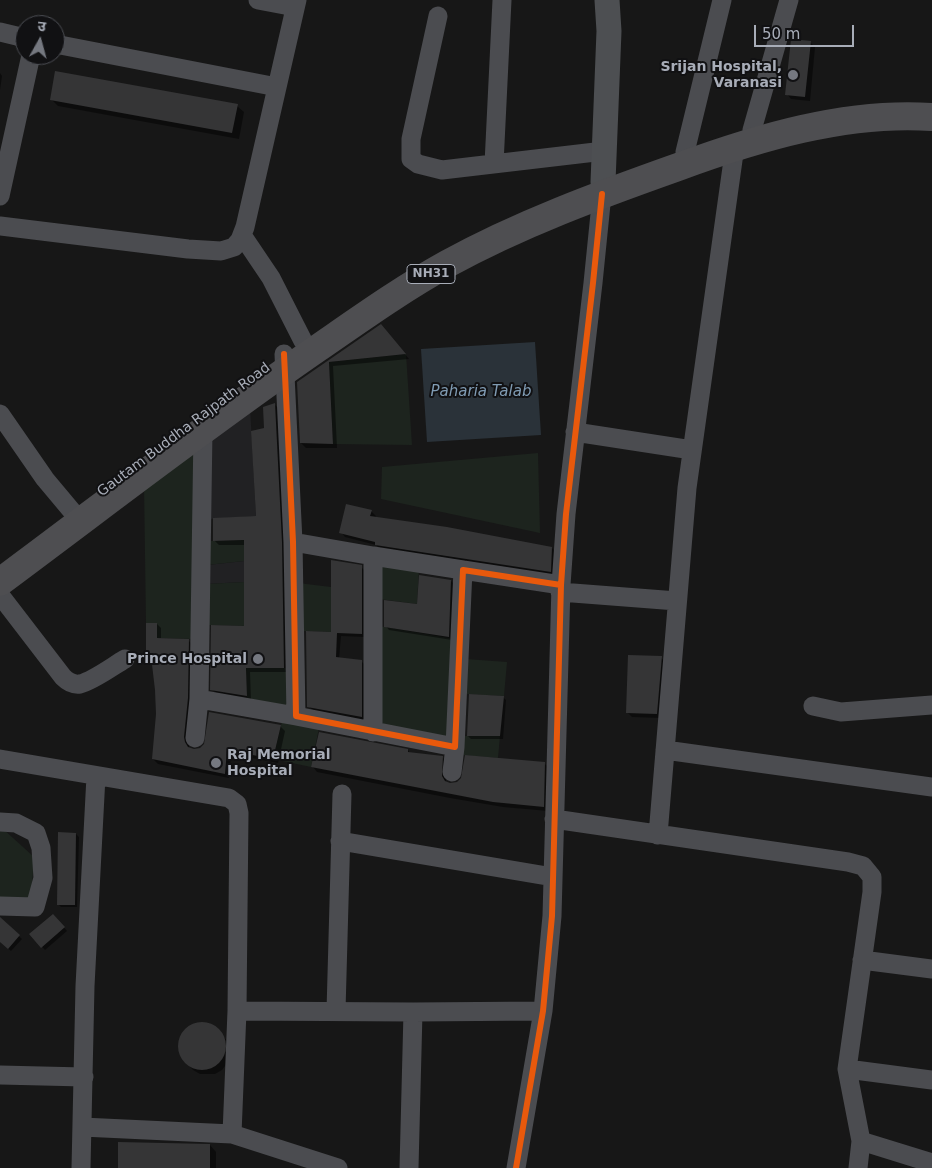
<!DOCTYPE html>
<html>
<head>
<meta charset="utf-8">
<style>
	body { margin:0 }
	#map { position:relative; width:932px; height:1168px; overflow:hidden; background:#171717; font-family:"DejaVu Sans","Noto Sans Devanagari",sans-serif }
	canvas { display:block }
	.north { position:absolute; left:15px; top:15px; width:50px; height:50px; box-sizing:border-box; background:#111113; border:1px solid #4d4f55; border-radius:50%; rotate:7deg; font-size:14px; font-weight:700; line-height:20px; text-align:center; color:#a8adb8 }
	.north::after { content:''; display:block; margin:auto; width:18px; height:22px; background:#757880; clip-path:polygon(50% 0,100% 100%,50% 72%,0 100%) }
	.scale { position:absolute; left:754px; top:25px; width:100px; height:22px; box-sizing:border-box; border:2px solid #a8adb8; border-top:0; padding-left:6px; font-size:15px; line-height:18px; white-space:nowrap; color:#a8adb8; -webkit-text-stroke:4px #111113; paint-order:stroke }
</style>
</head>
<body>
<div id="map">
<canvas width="932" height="1168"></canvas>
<div class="north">उ</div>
<div class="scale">50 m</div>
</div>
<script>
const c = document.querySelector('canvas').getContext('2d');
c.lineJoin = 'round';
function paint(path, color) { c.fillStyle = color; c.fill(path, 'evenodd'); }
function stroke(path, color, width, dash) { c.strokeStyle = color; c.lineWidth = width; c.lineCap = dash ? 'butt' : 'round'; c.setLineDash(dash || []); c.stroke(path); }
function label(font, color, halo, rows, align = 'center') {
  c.font = font + ' "DejaVu Sans",sans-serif'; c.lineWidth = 4; c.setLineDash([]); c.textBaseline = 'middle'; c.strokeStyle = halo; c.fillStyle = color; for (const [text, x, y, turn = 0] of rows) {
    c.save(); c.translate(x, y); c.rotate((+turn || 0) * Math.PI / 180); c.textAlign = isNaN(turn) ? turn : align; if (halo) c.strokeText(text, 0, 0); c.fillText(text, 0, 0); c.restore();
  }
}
paint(new Path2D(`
	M250 407 256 516 209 519 211 433Z
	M244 561V582L207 584V565Z`), '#212123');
paint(new Path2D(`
	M406 354 412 445 333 444 329 362Z
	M194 450 193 639 157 638V623H146L144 486Z
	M538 453 540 533 381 499 382 467Z
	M244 540V561L207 565 208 541Z
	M378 562 419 569 417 604 379 599Z
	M244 582V626L207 625V584Z
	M298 583 331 587V632L299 631Z
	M379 626 456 639 450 740 379 726Z
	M466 659 507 662 504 696 465 694Z
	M246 668H288L289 708 247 702Z
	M282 721 319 728 311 767 273 759Z
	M462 736H500L498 758 461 755Z
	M2 828 34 857 31 900 0 899V830Z`), '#1d241e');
paint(new Path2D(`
	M535 342 541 435 427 442 421 349Z`), '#2a3239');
paint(new Path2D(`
	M810 42 815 47 810 101 791 99 787 94Z
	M0 73 2 76 0 90Z
	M51 99 237 106 244 112 239 139 58 106Z
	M381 325 409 359 333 366 337 448H306L301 443 298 383Z
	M275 405 279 409 288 672H250L251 700 217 694 212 689 245 627V545H219L214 540 258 517 265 429Z
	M371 511 376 516 375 518 552 548 556 553 555 576 381 549 376 545 345 537 341 532Z
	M361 567 365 571V637L341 636 339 659 361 661 365 665V721L313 710 308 706Z
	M451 581 454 584 452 640 389 630 386 626 418 605Z
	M157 624 161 628V640H188L193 645 189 748 194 750 280 726 285 731 278 763 231 754 229 778 158 764 153 759 157 714V690L152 660 147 655Z
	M661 658 666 662 661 718 632 717 627 712Z
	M503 697 506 700 503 739H471L468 736Z
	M408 750 410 753 442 757 447 762 446 782 450 784 544 763 549 768 548 811 503 807 450 798 317 772 313 767Z
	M76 834 79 837 77 907H61L58 904Z
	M53 915 67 931 45 950 31 934Z
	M0 919 22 939 11 951 0 941Z
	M201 1023 215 1027 229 1043 228 1062 222 1070 215 1074H200L193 1070 182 1058 179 1051V1043L181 1035 186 1029 193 1025Z
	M210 1145 216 1152V1168H119Z`), '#0007');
paint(new Path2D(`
	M791 39 811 41 805 97 785 95Z
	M55 71 238 104 232 133 50 100Z
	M381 324 406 354 329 362 333 444 300 443 297 382Z
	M275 403 282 542 284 668H246L247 696 210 690 211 625 244 626V540L213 541V518L256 516 251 431 264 428 263 407Z
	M346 504 372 510 370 516 447 527 552 547 551 572 375 545V542L339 533Z
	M331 560 362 565V634L337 633 336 657 362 660V717L307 707 306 631 331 632Z
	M419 575 451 580 449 637 384 627V600L417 604Z
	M146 623H157V638L189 639 188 698 184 737 185 742 188 747 194 749 200 748 204 744 209 712 281 725 273 759 227 750 225 774 152 759 156 714 155 690 151 656H146Z
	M628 655 662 656 657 714 626 713Z
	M469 694 504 696 500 736H467Z
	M319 732 408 749V752L443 756 442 776 445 781 450 783 457 782 461 778 465 755 545 762 544 807 493 802 311 767Z
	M58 832 76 833 75 905H57Z
	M53 914 65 927 41 948 29 934Z
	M0 917 20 935 8 949 0 942Z
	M178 1046a24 24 0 1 1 48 0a24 24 0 1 1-48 0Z
	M118 1142 210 1144V1168H118Z`), '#353536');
stroke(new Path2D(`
	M258 0 295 7
	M438 16 411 139V159L418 164 442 170 604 151
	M0 32 25 38
	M55 44 277 87
	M752 130 789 0
	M685 152 722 0
	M494 164 502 0
	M0 196 31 55
	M0 226 188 249 221 251 234 247 240 240 245 227 297 0
	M242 235 271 278 303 341
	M284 354 293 542 296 716 455 747 463 570 561 585
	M0 414 45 479 81 522
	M203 430 199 699 296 716
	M575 432 692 450
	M293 542 373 556
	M560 592 677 601
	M0 595 63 677C68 682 73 685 80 684 93 681 113 666 125 659
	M813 706 841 712 932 705
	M373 732V556L463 570
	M195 738 199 699
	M665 750 932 787
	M0 759 229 798 237 804 239 813 237 1011 232 1134
	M452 772 455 747
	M554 819 848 862 863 866 872 877V892L847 1069 861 1141 858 1168
	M0 822 16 823 36 833 41 848 43 878 35 907 0 906
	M658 835 687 488 735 146
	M340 841 553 877
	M862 960 932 969
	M237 1011 413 1012 543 1011
	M336 1011 342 794
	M847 1069 932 1080
	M0 1075 84 1077
	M82 1127 232 1134 338 1168
	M861 1141 932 1163
	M81 1168 85 986 96 776
	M409 1168 413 1012
	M516 1168 543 1011 552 916 561 585 566 514 593 283 602 194`), '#4b4c50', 19);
stroke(new Path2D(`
	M603 182 609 31 607 0`), '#4d4f52', 25);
stroke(new Path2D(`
	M0 582C105 504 209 423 318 348 360 319 402 289 447 264 520 224 599 195 678 167 757 138 846 111 932 117`), '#4e4e51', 28);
stroke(new Path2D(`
	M284 354 293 542 296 716 455 747 463 570 561 585
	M516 1168 543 1011 552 916 561 585 566 514 593 283 602 194`), '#e8590c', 6);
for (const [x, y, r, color] of [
	[793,75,6,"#757880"],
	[258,659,6,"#757880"],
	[216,763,6,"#757880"]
]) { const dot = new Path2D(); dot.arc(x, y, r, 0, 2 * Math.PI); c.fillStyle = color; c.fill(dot); stroke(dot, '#111113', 2); }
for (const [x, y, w] of [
	[431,274,48]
]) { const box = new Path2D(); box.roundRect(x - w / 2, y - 9.5, w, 19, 4); c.fillStyle = '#111113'; c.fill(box); stroke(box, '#a8adb8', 1); }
label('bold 12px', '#a8adb8', null, [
	["NH31",431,274]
]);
label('bold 14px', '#a8adb8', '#111113', [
	["Srijan Hospital,",782,67],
	["Varanasi",782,83],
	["Prince Hospital",247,659],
	["Raj Memorial",227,755,"left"],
	["Hospital",227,771,"left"]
], 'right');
label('14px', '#a8adb8', '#111113', [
	["Gautam Buddha Rajpath Road",184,430,-37]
]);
label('italic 15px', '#7f9bb3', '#111113', [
	["Paharia Talab",481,392]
]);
</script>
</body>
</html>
